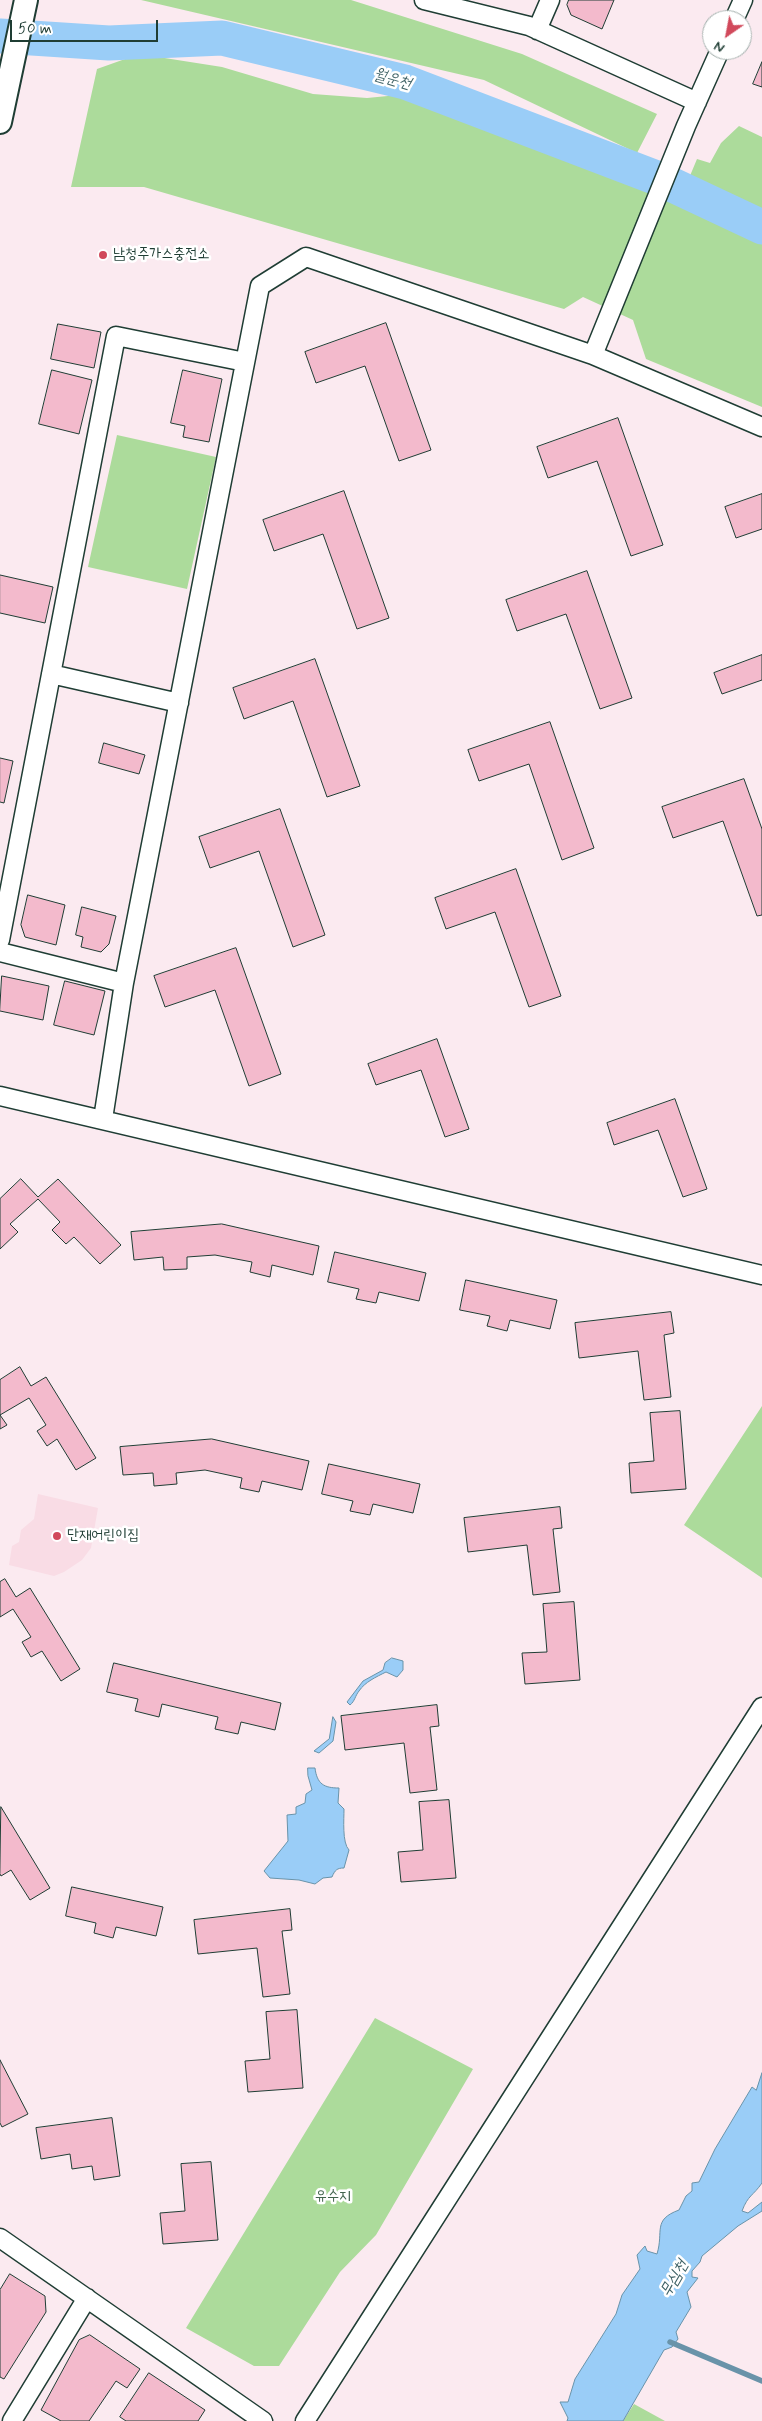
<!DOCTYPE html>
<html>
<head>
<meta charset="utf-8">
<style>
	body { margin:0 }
	#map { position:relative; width:762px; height:2421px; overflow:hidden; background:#fbeaf0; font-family:Mynerve,sans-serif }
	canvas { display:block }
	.north { position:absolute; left:702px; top:10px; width:50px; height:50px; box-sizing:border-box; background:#fff; border:1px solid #a5b1ae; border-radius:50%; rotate:213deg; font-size:14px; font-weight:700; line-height:20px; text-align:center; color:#1f3d34 }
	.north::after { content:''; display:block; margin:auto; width:18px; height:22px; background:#d1495b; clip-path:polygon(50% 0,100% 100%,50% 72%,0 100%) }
	.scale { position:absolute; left:10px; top:20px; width:148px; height:22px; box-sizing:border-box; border:2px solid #1f3d34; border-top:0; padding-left:6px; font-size:15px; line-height:18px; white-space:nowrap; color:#1f3d34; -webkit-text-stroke:4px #fff; paint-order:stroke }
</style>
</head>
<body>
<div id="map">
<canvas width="762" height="2421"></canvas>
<div class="north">N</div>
<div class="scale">50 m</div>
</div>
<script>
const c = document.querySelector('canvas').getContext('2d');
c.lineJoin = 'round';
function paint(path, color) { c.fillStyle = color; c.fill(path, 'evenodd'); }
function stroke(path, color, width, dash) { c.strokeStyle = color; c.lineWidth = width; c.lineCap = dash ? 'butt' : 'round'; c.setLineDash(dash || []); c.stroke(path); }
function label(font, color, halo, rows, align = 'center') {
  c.font = font + ' Mynerve,"Poor Story",sans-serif'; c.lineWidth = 5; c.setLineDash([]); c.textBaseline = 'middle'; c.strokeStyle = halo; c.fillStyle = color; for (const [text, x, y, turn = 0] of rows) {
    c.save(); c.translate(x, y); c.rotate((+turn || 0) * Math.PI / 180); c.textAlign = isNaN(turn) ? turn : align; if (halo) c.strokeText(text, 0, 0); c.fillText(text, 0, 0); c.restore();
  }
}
paint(new Path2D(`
	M38 1494 98 1508 91 1548 82 1560 64 1572 54 1576 9 1565 12 1546 19 1542 21 1530 34 1519Z`), '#f9dce5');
paint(new Path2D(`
	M141 0H351L522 54 657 114 637 153 484 80Z
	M139 54 222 67 313 94 367 98 398 95 464 118 514 139 630 174 762 235V407L646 359 633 320 583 297 564 309 144 187H71L97 69Z
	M739 126 762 137V217L687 183 697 159 710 163 721 143Z
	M117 435 216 457 187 589 88 567Z
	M762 1406V1578L684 1525Z
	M375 2018 473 2069 376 2235 340 2272 279 2366H254L186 2328Z
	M634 2404 665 2421H623Z`), '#acdb9b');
const water = new Path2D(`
	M392 1658 403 1661V1670L397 1677 386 1672C376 1677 365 1682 359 1691 355 1696 355 1701 350 1705L347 1702 363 1681 383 1670 385 1663Z
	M333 1717 336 1722 333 1741 319 1753 314 1751 329 1739Z
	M308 1768H315C317 1784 324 1788 339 1788L338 1803 344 1809C344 1819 342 1843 349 1850L344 1868C337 1868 335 1870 332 1877L323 1878 315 1884 299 1880 270 1878 264 1871 288 1841 287 1815 296 1814V1807L305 1803 306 1794 312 1790 308 1776Z
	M762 2073V2183C753 2196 748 2195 742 2211L748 2213 762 2202V2211L738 2226 702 2256 700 2262 692 2271V2277L698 2278 687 2292 691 2307 676 2332 678 2339 672 2347 664 2350 623 2421H567L568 2418 560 2402H568L575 2379 616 2314 622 2295 640 2269 637 2255 645 2246 647 2251 657 2254C664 2231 652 2220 679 2210L686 2196 692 2191V2183L699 2182 715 2149 752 2087 756 2090Z`);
paint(water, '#9acdf7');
stroke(water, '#6993a9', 1);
stroke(new Path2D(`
	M670 2342 762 2381`), '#6993a9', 5.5);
stroke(new Path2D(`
	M0 36 109 43 222 38 405 82 662 180 762 227`), '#9acdf7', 35);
const building = new Path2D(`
	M569 0H614L602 29 571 15 567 5Z
	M762 62V87L753 84Z
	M386 323 431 450 399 461 365 366 316 383 305 352Z
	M58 324 101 332 94 368 51 359Z
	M52 370 92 380 79 434 39 424Z
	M183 370 222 379 209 442 183 437 185 426 171 423Z
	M618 418 663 545 631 556 597 461 548 478 537 447Z
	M344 491 389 618 357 629 323 534 274 551 263 520Z
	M762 494V529L736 538 725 507Z
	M587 571 632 698 600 709 566 614 517 631 506 600Z
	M0 575 53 587 45 623 0 613Z
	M762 655V680L722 694 714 673Z
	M315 659 360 786 327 797 293 701 244 719 233 688Z
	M550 722 594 848 562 860 529 764 479 781 468 750Z
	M104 743 145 755 139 774 99 763Z
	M0 758 13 761 4 803 0 802Z
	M744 779 762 829V915L757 916 723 821 673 838 662 807Z
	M280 809 325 935 293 947 259 851 210 868 199 837Z
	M516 869 561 996 529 1007 495 912 446 929 435 898Z
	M28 895 65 905 56 945 25 937 21 925Z
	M82 907 116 916 109 944 101 952 81 947 83 937 76 935Z
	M236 948 281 1074 249 1086 215 990 165 1007 154 976Z
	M2 976 49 986 43 1020 0 1011Z
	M65 981 105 991 94 1035 54 1025Z
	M437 1039 469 1129 445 1137 421 1070 376 1085 368 1064Z
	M675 1099 707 1189 683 1197 658 1130 614 1145 607 1123Z
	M21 1179 38 1197 58 1179 121 1245 100 1264 74 1237 66 1244 52 1230 60 1222 38 1199 10 1224 18 1232 0 1249V1199Z
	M222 1224 319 1246 313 1275 272 1265 270 1277 250 1272 252 1262 215 1255 187 1257V1269L164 1270 163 1257 134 1260 131 1232Z
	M335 1252 426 1273 419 1301 379 1292 376 1303 356 1299 359 1289 328 1282Z
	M466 1280 557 1300 550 1329 510 1320 507 1331 487 1326 490 1316 460 1310Z
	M671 1312 674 1333 664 1335 671 1397 644 1400 638 1351 579 1358 575 1323Z
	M20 1367 31 1386 46 1377 96 1458 76 1470 57 1439 47 1446 37 1431 46 1425 29 1398 0 1415 7 1425 0 1429V1380Z
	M680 1411 686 1489 631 1493 629 1463 654 1461 650 1413Z
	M212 1439 309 1461 302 1490 262 1481 259 1492 240 1488 242 1478 205 1470 176 1473 177 1484 154 1486 153 1473 123 1475 120 1447Z
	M329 1464 420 1484 413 1513 373 1504 370 1515 350 1511 353 1501 322 1494Z
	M560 1507 562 1528 553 1529 560 1592 533 1595 527 1545 468 1552 464 1518Z
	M5 1579 16 1597 30 1588 80 1669 61 1681 42 1651 31 1657 22 1642 31 1637 13 1609 0 1617V1582Z
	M574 1602 580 1680 525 1684 522 1653 547 1652 543 1604Z
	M114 1663 281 1703 275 1730 241 1722 238 1734 215 1729 218 1717 162 1704 159 1717 135 1711 138 1699 107 1692Z
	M437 1705 439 1726 430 1727 437 1790 410 1793 404 1743 345 1750 341 1716Z
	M449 1800 456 1878 401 1882 398 1852 423 1850 419 1802Z
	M1 1807 50 1888 30 1900 11 1870 1 1876 0 1874Z
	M72 1887 163 1907 156 1936 116 1927 113 1938 94 1933 96 1923 66 1916Z
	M290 1909 292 1930 282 1931 290 1994 263 1997 257 1948 198 1954 194 1920Z
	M297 2010 303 2088 248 2092 245 2061 270 2059 266 2012Z
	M0 2060 28 2114 2 2127 0 2123Z
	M112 2118 120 2176 94 2180 92 2166 72 2169 70 2154 41 2159 36 2128Z
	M211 2162 218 2240 163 2244 160 2213 185 2211 181 2164Z
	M10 2274 45 2296 46 2312 4 2379 0 2377V2290Z
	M90 2335 140 2369 127 2388 116 2381 89 2421H61L41 2410 79 2340Z
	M149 2373 205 2410 198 2421H126L120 2417Z`);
paint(building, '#f3bacc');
stroke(building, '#1f3d34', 1);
const minor = new Path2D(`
	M424 0 529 26 697 102
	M734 20 743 0
	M537 30 550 0
	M593 355 686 126 720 50
	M51 674 179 703
	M0 940 116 336 245 362
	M0 952 124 983
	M0 1096 762 1275
	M103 1119 124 983 260 286 306 257 593 355 762 427
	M0 2238 263 2421
	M12 2421 87 2298
	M305 2421 762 1707`);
const tertiary = new Path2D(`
	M0 122 26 0`);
stroke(minor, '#1f3d34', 21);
stroke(tertiary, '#1f3d34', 26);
stroke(minor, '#fff', 18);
stroke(tertiary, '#fff', 22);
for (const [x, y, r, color] of [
	[103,255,5,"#d1495b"],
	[57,1536,5,"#d1495b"]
]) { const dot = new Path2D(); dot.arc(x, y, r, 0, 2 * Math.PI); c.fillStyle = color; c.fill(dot); stroke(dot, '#fff', 2); }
label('15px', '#1f3d34', '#fff', [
	["남청주가스충전소",113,255],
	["단재어린이집",67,1536]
], 'left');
label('15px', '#42644e', '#fff', [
	["유수지",333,2197]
]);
label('italic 16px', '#3e6165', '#fff', [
	["월운천",392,80,16],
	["무심천",675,2279,-60]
]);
</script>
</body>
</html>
